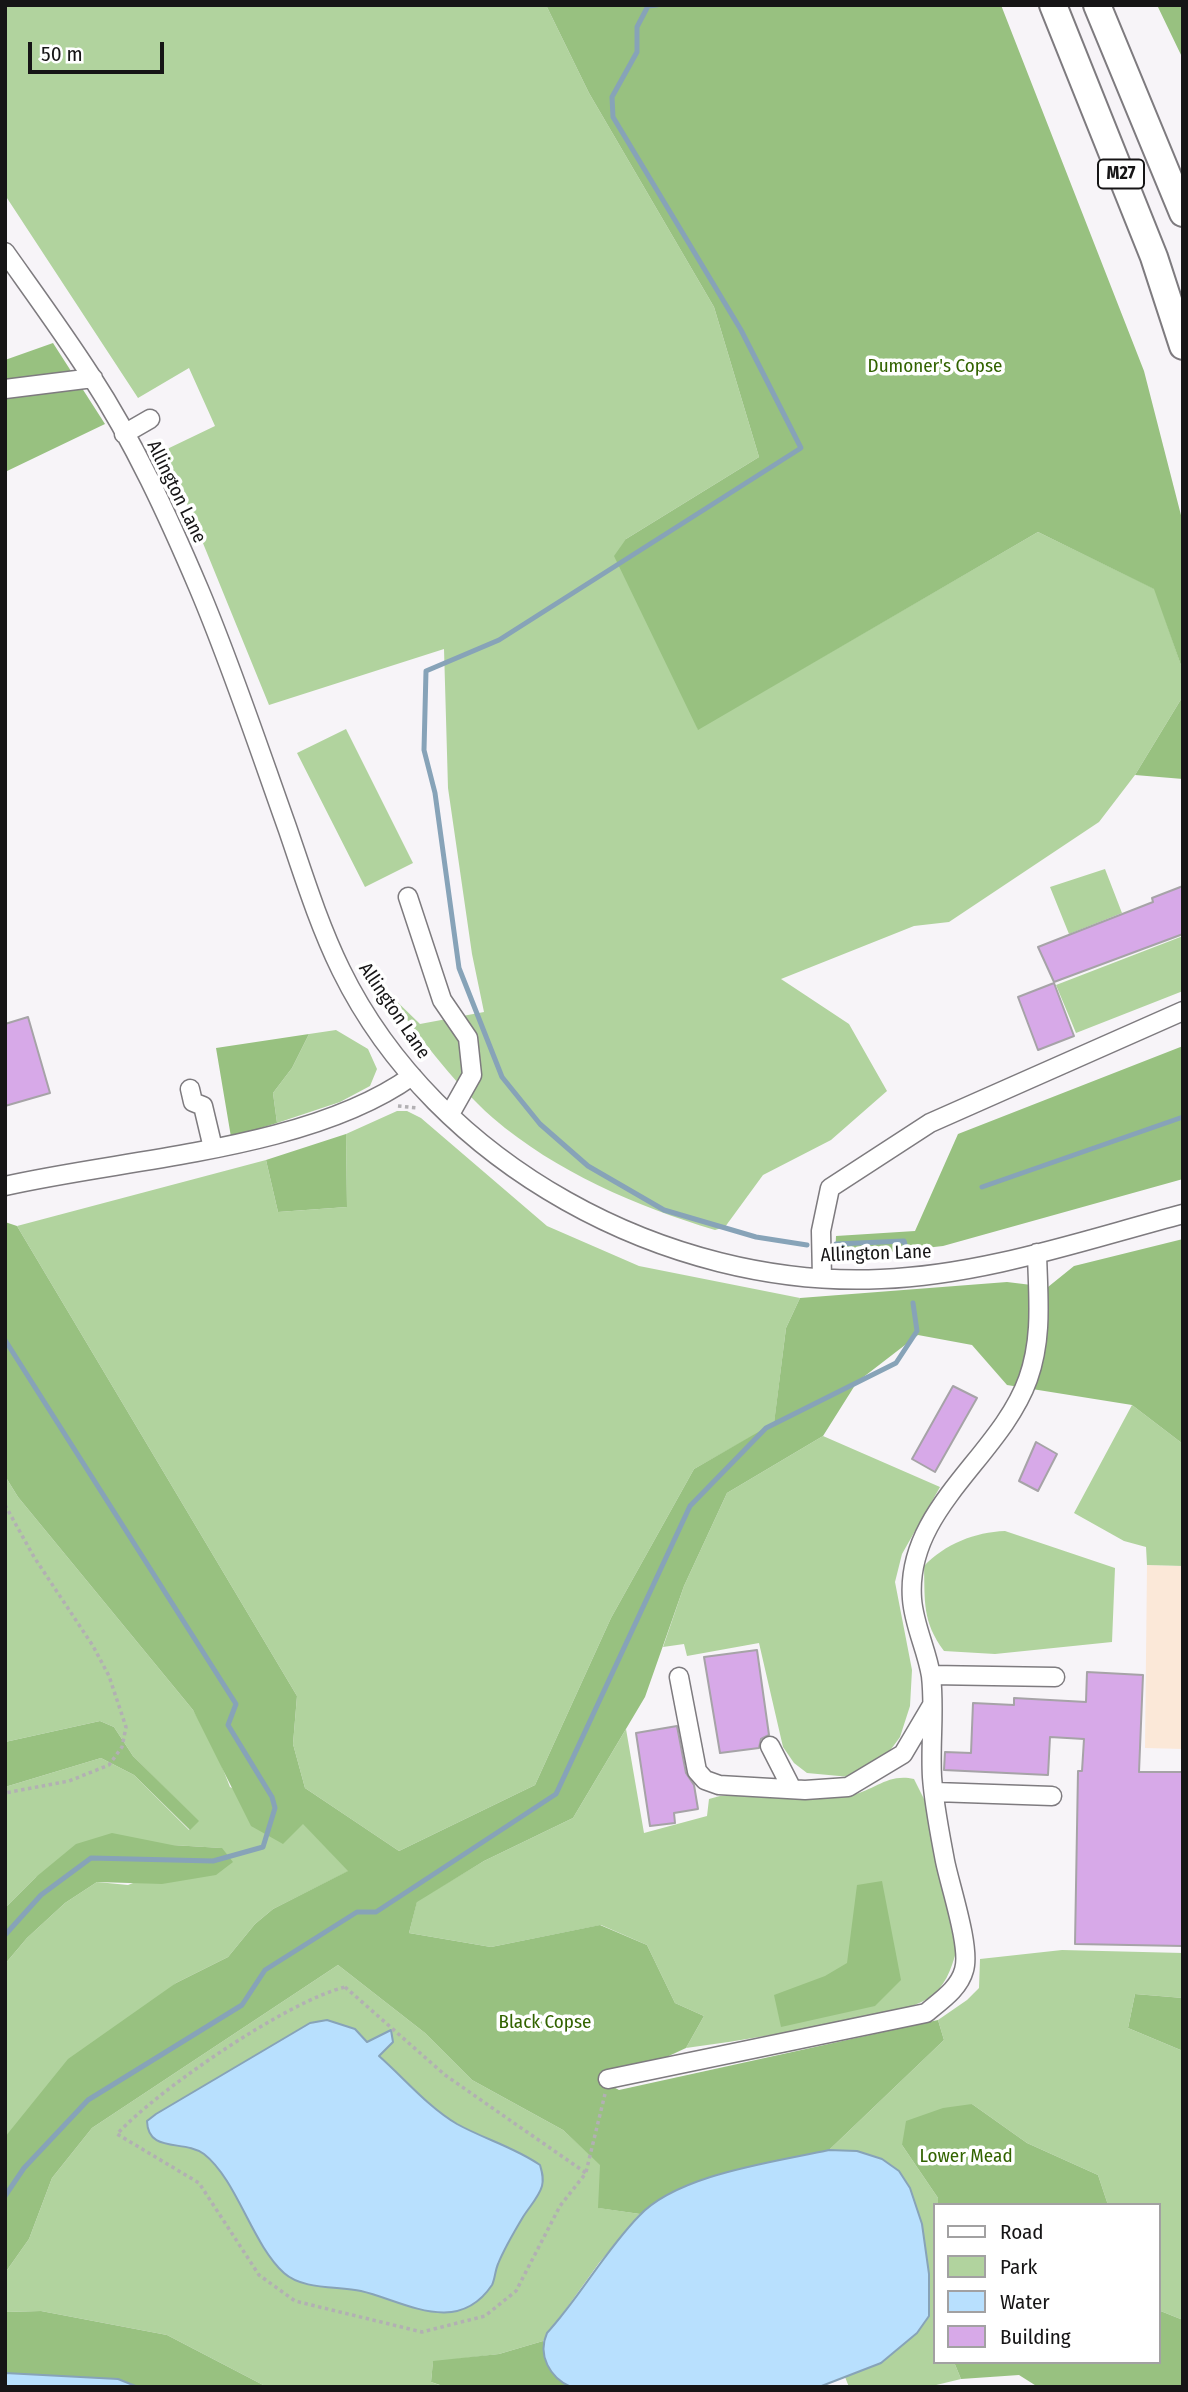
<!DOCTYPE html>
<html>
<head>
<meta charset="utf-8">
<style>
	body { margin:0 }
	#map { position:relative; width:1188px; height:2392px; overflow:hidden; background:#f7f4f8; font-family:"Fira Sans Condensed",sans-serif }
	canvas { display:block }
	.frame { position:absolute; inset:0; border:7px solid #161516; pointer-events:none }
	.legend { position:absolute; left:933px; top:2203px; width:228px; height:161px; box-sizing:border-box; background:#fff; border:2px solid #a2a1a2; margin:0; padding:9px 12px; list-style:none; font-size:21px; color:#161516 }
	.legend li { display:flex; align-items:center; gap:14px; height:35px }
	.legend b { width:35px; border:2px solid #a2a1a2 }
	.scale { position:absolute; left:28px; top:42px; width:136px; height:32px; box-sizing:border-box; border:4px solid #161516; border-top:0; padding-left:9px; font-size:21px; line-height:24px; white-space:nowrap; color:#161516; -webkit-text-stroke:5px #fff; paint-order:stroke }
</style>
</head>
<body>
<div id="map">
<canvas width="1188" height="2392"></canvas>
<div class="frame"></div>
<ul class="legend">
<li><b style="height:9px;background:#fff"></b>Road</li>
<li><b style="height:19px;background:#b1d39e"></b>Park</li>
<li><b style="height:19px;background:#b8e0fe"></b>Water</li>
<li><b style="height:19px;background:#d7a9e8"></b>Building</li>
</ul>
<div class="scale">50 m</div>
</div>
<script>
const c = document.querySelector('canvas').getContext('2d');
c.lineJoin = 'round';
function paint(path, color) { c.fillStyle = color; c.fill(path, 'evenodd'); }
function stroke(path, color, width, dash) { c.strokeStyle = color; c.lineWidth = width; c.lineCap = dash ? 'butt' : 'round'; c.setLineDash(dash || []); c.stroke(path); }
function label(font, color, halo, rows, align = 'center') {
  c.font = font + ' "Fira Sans Condensed",sans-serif'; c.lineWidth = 7; c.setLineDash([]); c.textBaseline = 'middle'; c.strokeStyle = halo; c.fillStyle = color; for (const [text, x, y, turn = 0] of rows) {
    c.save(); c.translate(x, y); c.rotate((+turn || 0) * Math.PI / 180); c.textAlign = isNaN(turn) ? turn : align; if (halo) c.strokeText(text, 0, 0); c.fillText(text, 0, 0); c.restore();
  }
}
paint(new Path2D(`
	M1147 1565 1183 1566V1749L1145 1748Z`), '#fbe8d8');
paint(new Path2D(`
	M5 5H546L589 93 714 307 759 457 626 539 698 729 1038 532 1155 589 1183 671V696L1135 775 1099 822 949 922 914 926 781 979 849 1024 887 1091 831 1140 763 1175 725 1227 715 1230C636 1206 556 1172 493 1118 451 1081 417 1032 383 988L420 1024 484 1012 472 954 448 788 444 649 269 705 165 450 215 426 189 368 138 398 5 195Z
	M346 729 413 863 365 887 297 753Z
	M1105 869 1122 913 1069 934 1050 887Z
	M1183 936V991L1076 1033 1056 985Z
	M336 1030 368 1049 377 1069 370 1086 340 1102 277 1123 273 1093 292 1068 309 1034Z
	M397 1111H407L421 1118 547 1226 639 1266 800 1298 786 1328 774 1424 694 1469 611 1618 535 1785 399 1851 305 1788 293 1744 297 1696 17 1226 266 1160 278 1212 347 1207 346 1134Z
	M1132 1405 1183 1444V1566L1147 1565 1146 1547 1124 1541 1074 1513Z
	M823 1436 940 1487 902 1554 895 1582 912 1670 910 1706 900 1737 889 1752 850 1777 807 1773 794 1763 783 1747 759 1643 687 1656 684 1644 663 1647 684 1586 727 1493Z
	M5 1476 18 1497 193 1710 213 1744 230 1787 303 1823 349 1871 273 1909 255 1924 228 1957 176 1983 5 2137V1964L27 1938 65 1903 97 1882 128 1885 221 1848 172 1845 36 1877 5 1908V1787L101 1758 134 1775 189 1830 198 1821 133 1756 114 1727 100 1721 5 1742Z
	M1005 1531 1115 1568 1112 1642 995 1654 944 1651C922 1621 925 1602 924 1566 945 1544 975 1532 1005 1531Z
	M626 1729 644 1833 707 1816 709 1799 720 1796C763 1793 809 1804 852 1795 875 1790 888 1773 914 1779L926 1803 956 1952C951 1970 945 1987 929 1998 910 2010 883 2013 862 2018 803 2030 745 2040 686 2048L704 2016 675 2003 647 1945 601 1925 491 1947 409 1933 417 1901 484 1861 573 1818Z
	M1062 1950 1183 1953V1998L1135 1994 1128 2028 1183 2051V2320L1158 2310V2205H1108L1098 2175 1027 2143 972 2104 902 2145 938 2198V2205H934V2362H954L961 2379 928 2387H849L845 2377 881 2363 929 2316V2274L922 2224 910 2188 857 2151 829 2150 944 2040 938 2020 967 2000 979 1988 980 1959Z
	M338 1965 425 2033 472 2080 563 2130 601 2165 599 2208 640 2214 599 2263 543 2341 499 2354 433 2362 431 2382 445 2387H267L167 2335 41 2311 5 2312V2273L29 2239 52 2178 92 2128Z`), '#b1d39e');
paint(new Path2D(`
	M546 5H1001L1144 371 1183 523V671L1154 589 1038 532 698 730 614 556 626 539 759 457 714 307 589 93Z
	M1157 5H1183V60L1182 57Z
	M53 343 105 424 5 472V360Z
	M1183 696V779L1135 775Z
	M309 1034 292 1068 273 1093 277 1123 231 1137 216 1048Z
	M1183 1046V1179L943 1246 835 1258 836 1236 915 1231 958 1134Z
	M346 1134 347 1207 278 1212 266 1160Z
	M5 1222 17 1226 297 1696 293 1744 305 1788 399 1851 535 1785 611 1618 694 1469 774 1423 786 1328 800 1298 1007 1282 1048 1287 1074 1266 1183 1239V1444L1132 1405 1007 1385 972 1345 918 1335 857 1382 823 1436 727 1493 684 1586 645 1697 573 1818 484 1861 417 1902 409 1933 491 1947 600 1925 647 1945 675 2003 704 2016 686 2048 608 2084 619 2090 938 2020 944 2040 829 2150 701 2181 674 2193 640 2214 598 2208 600 2165 563 2130 472 2080 425 2033 338 1965 92 2128 52 2178 29 2239 5 2273V2137L68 2059 176 1983 228 1957 255 1924 273 1909 348 1871 303 1824 283 1844 251 1826 193 1710 18 1497 5 1476Z
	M100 1721 114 1727 133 1756 199 1821 190 1830 134 1775 101 1758 5 1787V1742Z
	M112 1833 172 1845 222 1848 233 1862 216 1875 162 1884 97 1882 65 1903 27 1938 5 1964V1908L36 1877 76 1844Z
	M882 1881 901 1980 875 2006 781 2027 774 1995 825 1976 847 1963 857 1885Z
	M1135 1994 1183 1998V2051L1128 2028Z
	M972 2104 1027 2143 1098 2175 1108 2205H938V2198L902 2145 906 2121 943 2108Z
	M1158 2310 1183 2320V2387H1038L1019 2375 961 2379 954 2362H1158Z
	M41 2311 167 2335 267 2387H138L118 2379 5 2373V2312Z
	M543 2341C544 2361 553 2379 571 2387H446L431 2382 433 2361 499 2354Z`), '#98c180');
const water = new Path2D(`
	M327 2020 355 2029 367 2042 391 2030 393 2042 379 2056C404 2078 428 2107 457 2124 484 2139 514 2147 540 2165 542 2172 544 2178 542 2186 539 2197 529 2207 523 2217 514 2232 504 2249 498 2264 495 2271 495 2279 492 2285 457 2337 404 2301 361 2291 337 2286 303 2290 284 2273 252 2244 237 2180 204 2154 184 2139 148 2154 147 2121L156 2114 310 2023Z
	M829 2150 857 2151 882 2159 899 2171 910 2188 922 2224 929 2274V2316L917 2333 881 2363 819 2387H571C550 2378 537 2355 547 2333 580 2297 604 2252 639 2216 678 2174 775 2162 829 2150Z
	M5 2373 118 2379 138 2387H5Z`);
paint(water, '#b8e0fe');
stroke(water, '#87a3b8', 2);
stroke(new Path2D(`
	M657 5 648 6 637 27V52L612 97 613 117 741 330 801 448 499 640 426 671 424 750 435 793 459 968 502 1077 540 1124 588 1166 664 1210 756 1237 807 1245
	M982 1187 1183 1117
	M836 1244 904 1241 908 1256
	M5 1340 236 1704 228 1725 272 1797 275 1808 263 1847 213 1861 91 1858 41 1895 5 1935
	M5 2196 24 2168 88 2100 242 2005 265 1970 357 1912H376L556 1794 690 1506 766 1428 896 1363 917 1331 913 1303`), '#87a3b8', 5);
const building = new Path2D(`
	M1183 886V934L1054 982 1038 947 1153 902 1152 898Z
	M1054 983 1074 1036 1038 1050 1018 997Z
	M28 1017 50 1093 5 1106V1024Z
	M953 1386 977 1398 935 1472 912 1459Z
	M1036 1442 1057 1454 1038 1491 1019 1481Z
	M757 1650 769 1735 761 1739 759 1748 720 1753 704 1657Z
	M1087 1672 1143 1675 1139 1772H1183V1946L1075 1944 1078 1771H1082L1084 1739 1050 1737 1048 1775 944 1770 945 1752 971 1753 973 1703 1014 1705V1698L1086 1702Z
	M677 1726 686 1773 694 1785 698 1809 674 1813 675 1823 650 1826 636 1733Z`);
paint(building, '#d7a9e8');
stroke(building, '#a6a3a7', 2);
const minor = new Path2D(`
	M5 252C34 293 64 334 91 376 134 442 168 516 199 589 232 667 259 749 288 830 304 877 319 925 341 970 436 1164 667 1289 881 1279 984 1275 1084 1240 1183 1214
	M5 389 93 378
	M124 434 150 419
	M408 897 442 1000 468 1038 472 1075 450 1114
	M190 1089 193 1102 203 1106 213 1148
	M5 1186C128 1158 309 1150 412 1076
	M822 1278 821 1231 830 1188 930 1123 1183 1011
	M931 1675 1055 1677
	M679 1677 697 1771 705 1780 719 1785 805 1790 848 1787 903 1754 932 1705
	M770 1746 792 1789
	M935 1792 1052 1796
	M608 2079 926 2013C940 2001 959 1989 964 1970 971 1948 950 1886 945 1861 940 1834 934 1805 932 1777 930 1744 935 1710 931 1676 927 1650 914 1626 912 1599 905 1509 1000 1457 1028 1379 1043 1337 1038 1296 1037 1253`);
const highway = new Path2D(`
	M1053 5 1154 257 1183 346
	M1097 5 1183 213`);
stroke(minor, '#7e7b7f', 21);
stroke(highway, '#7e7b7f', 30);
stroke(new Path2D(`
	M398 1106 418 1108
	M5 1505 34 1557 93 1646 109 1676 126 1727 122 1747 109 1765 69 1781 5 1793
	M345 1987 445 2075 586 2173 560 2206 516 2291 485 2316 422 2332 295 2301 259 2275 199 2183 117 2134C159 2089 286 2002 345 1987Z
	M586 2172 605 2094`), '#b2b0b3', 3.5, [3.5, 3.5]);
stroke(minor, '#fff', 18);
stroke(highway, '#fff', 26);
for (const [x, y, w] of [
	[1121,174,46]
]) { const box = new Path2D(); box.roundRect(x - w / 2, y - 14.5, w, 29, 5); c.fillStyle = '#fff'; c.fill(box); stroke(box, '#161516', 2); }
label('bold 18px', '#161516', null, [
	["M27",1121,174]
]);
label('19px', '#326300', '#fff', [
	["Dumoner's Copse",935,367],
	["Black Copse",545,2023],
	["Lower Mead",966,2157]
]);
label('19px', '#161516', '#fff', [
	["Allington Lane",176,492,64],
	["Allington Lane",394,1011,56],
	["Allington Lane",876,1254,-2]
]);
</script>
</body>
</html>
